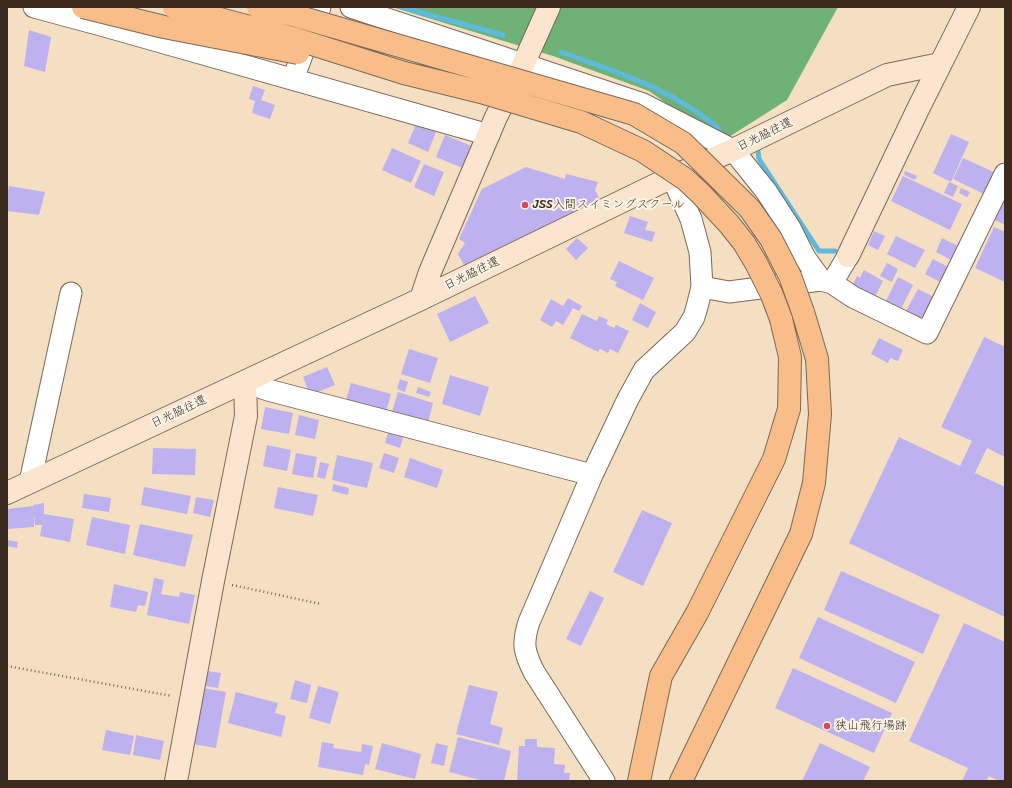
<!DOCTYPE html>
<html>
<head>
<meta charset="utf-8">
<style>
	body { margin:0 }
	#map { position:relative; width:1012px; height:788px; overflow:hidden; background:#f4dfc2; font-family:Sriracha,sans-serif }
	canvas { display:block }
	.frame { position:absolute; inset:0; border:8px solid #3b2a1e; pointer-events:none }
</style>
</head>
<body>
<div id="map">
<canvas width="1012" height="788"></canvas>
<div class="frame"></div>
</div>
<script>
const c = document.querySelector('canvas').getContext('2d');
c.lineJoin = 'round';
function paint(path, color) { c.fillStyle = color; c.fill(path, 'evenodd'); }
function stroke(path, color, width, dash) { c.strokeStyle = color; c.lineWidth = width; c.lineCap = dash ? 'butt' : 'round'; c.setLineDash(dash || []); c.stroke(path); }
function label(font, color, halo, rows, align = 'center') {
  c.font = font + ' Sriracha,"Klee One",sans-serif'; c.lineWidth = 4; c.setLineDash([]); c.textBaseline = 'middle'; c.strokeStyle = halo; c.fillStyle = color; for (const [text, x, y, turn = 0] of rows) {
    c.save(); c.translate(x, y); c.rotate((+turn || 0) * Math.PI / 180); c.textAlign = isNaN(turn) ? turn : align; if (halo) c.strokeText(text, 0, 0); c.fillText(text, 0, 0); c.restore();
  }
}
paint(new Path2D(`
	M392 7H838L787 100 721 142 649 91 553 56Z`), '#6eb278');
stroke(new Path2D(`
	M401 7 503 35
	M561 52C616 72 674 89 719 129
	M758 151 759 159 819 251H835`), '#5ebadc', 5);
paint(new Path2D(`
	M29 30 51 37 45 72 24 66Z
	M253 86 265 90 261 100 275 105 270 119 252 113 255 101 249 99Z
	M416 124 436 132 428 152 408 143Z
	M951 134 969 142 951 182 933 173Z
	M445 135 474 147 465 169 436 157Z
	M392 148 421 161 411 183 382 170Z
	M963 158 996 173 986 195 953 179Z
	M424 164 444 172 434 196 414 187Z
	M526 167 565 179 566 174 598 182 595 190 600 200 464 265 458 254 465 243 459 239 482 189Z
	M905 171 917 176 915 180 904 175Z
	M903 176 962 204 950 230 891 201Z
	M949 182 958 186 953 197 944 193Z
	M9 186 45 192 39 215 7 211V196Z
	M961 188 970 192 967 197 959 193Z
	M1005 194V225L993 219Z
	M630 216 648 222 645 230 655 232 652 242 624 233Z
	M994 227 1005 232V282L975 268Z
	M874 231 885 236 878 250 868 245Z
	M896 236 925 250 915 268 887 254Z
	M577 238 588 248 576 260 566 249Z
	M942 238 962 248 955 262 936 252Z
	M933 259 952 269 944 284 925 274Z
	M619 261 654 278 643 300 615 286 617 282 610 279Z
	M887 263 898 269 892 282 880 276Z
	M864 270 883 281 874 299 851 288 857 276 860 278Z
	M898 277 913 285 900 311 885 303Z
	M918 289 938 299 926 322 906 311Z
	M475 296 489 323 450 342 437 314Z
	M568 298 582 306 579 311 573 308 563 325 556 321 552 327 540 320 551 299 563 306Z
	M640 303 656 312 648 328 632 320Z
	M582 314 597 321 599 316 608 320 606 324 614 328 616 325 629 331 618 353 610 349 608 353 600 349 598 352 570 338Z
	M984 337 1005 347V457L987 448 975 473 1005 487V617L849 543 899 437 960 466 972 441 941 427Z
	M879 338 903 350 898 361 890 358 888 363 871 354Z
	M409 349 438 358 430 383 401 374Z
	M327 367 335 385 310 395 303 377Z
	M450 375 489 387 480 416 442 404Z
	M400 379 408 382 405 392 397 389Z
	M351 383 391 394 386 412 346 400Z
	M418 387 431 392 429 397 416 393Z
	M398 392 433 403 428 423 392 412Z
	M265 407 293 413 289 434 261 429Z
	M299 415 319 420 315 439 295 435Z
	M389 429 404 434 400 448 385 443Z
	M267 445 291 450 287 471 263 466Z
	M153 448 196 449 195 475 152 474Z
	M296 453 317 457 313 478 292 474Z
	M384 453 399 458 394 473 379 468Z
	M337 455 373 463 367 488 332 480Z
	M410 458 443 470 437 488 404 477Z
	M320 462 329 464 325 479 317 477Z
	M333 484 349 488 348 495 332 491Z
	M144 487 191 496 187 514 141 505Z
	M278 487 318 495 313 516 274 508Z
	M84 494 111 498 109 512 82 508Z
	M196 497 214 500 210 517 193 513Z
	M44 503V514L74 519 70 542 40 536 42 525H35L34 515V527L7 529V509L33 506V505Z
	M642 510 672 523 643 586 613 572Z
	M92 517 130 525 125 554 86 545Z
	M140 524 193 535 185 567 133 555Z
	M7 540 18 542 17 548 7 546Z
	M841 571 940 615 923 654 824 610Z
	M154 578 164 580 161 594 179 597 180 592 195 595 189 624 147 615Z
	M114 584 148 592 145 606 138 605 136 612 110 607Z
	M590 591 604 598 581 646 566 639Z
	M818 617 915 662 896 703 799 658Z
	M964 623 1005 642V781H999L989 776 986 781H962L968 768 909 741Z
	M793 668 892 713 874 753 775 708Z
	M208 671 221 673 218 688 205 686Z
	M295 680 311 685 307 703 290 699Z
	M469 685 498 692 490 724 503 728 499 745 456 734Z
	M318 686 339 692 330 724 309 718Z
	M203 688 226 692 216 748 193 744Z
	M236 692 278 703 275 713 286 716 281 737 228 723Z
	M106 730 134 736 130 755 102 750Z
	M136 735 164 741 160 760 133 755Z
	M458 737 511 751 504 781H484L449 772Z
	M525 739H537V747L555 748 554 764 565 765 564 773H570L569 781H517L519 746H525Z
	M322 742 334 744 333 748 361 752 362 744 373 746 369 765 365 764 363 775 318 767Z
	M382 743 421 754 415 779 375 769Z
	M436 743 448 746 444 766 431 763Z
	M820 743 870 767 863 781H802Z`), '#beb1ef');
const street = new Path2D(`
	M34 7 101 25 489 135
	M351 7 643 104 733 150 766 191 790 228 805 258 821 280
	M293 79 320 7
	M832 283 853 297 927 333 1005 174
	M702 287 729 292 821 280 832 283 848 256
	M245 382 268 390 592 475
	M30 482 71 293
	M604 781 534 672C524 652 522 644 529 622L592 475 628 399 644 370 685 332 694 317 697 307 702 287 700 252 691 219 672 177`);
const secondary = new Path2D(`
	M848 256 918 109 969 7
	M421 299 430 272 496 117 523 65 549 7
	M7 493 421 299 672 177 733 150 887 75 940 64
	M176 781 213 581 246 416 245 382`);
const highway = new Path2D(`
	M639 781 661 676 697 613 774 459 789 409 790 357 781 319
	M681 781 801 534 814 483 820 414 817 359 803 312`);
stroke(street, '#7c6957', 23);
stroke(secondary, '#7c6957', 24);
stroke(highway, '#7c6957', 24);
stroke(new Path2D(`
	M232 585 321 604
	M7 666 172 696`), '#7c6957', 2.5, [1, 3]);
stroke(street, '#fff', 21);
stroke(secondary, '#fce5cf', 22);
stroke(highway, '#f8bd88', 22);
const highwayBridge = new Path2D(`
	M83 7 164 27 298 53
	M174 7 296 39 404 73 481 92 581 122 643 151 685 179 701 194 729 224 744 243 756 263 772 295 781 319
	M258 7 293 15 634 114 683 143 750 209 771 239 790 276 803 312`);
stroke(highwayBridge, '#7c6957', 24, []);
stroke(highwayBridge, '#f8bd88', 22);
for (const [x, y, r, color] of [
	[525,205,4,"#d1495b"],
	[827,726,4,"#d1495b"]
]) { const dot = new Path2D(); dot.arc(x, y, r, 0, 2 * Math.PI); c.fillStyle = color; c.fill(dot); stroke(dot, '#fcf5e5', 1.5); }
label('12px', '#3b2a1e', '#fcf5e5', [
	["日光脇往還",765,135,-26],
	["日光脇往還",472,274,-26],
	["日光脇往還",179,412,-25]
]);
label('12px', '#3b2a1e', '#fcf5e5', [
	["JSS入間スイミングスクール",533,205],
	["狭山飛行場跡",835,726]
], 'left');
</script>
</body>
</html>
